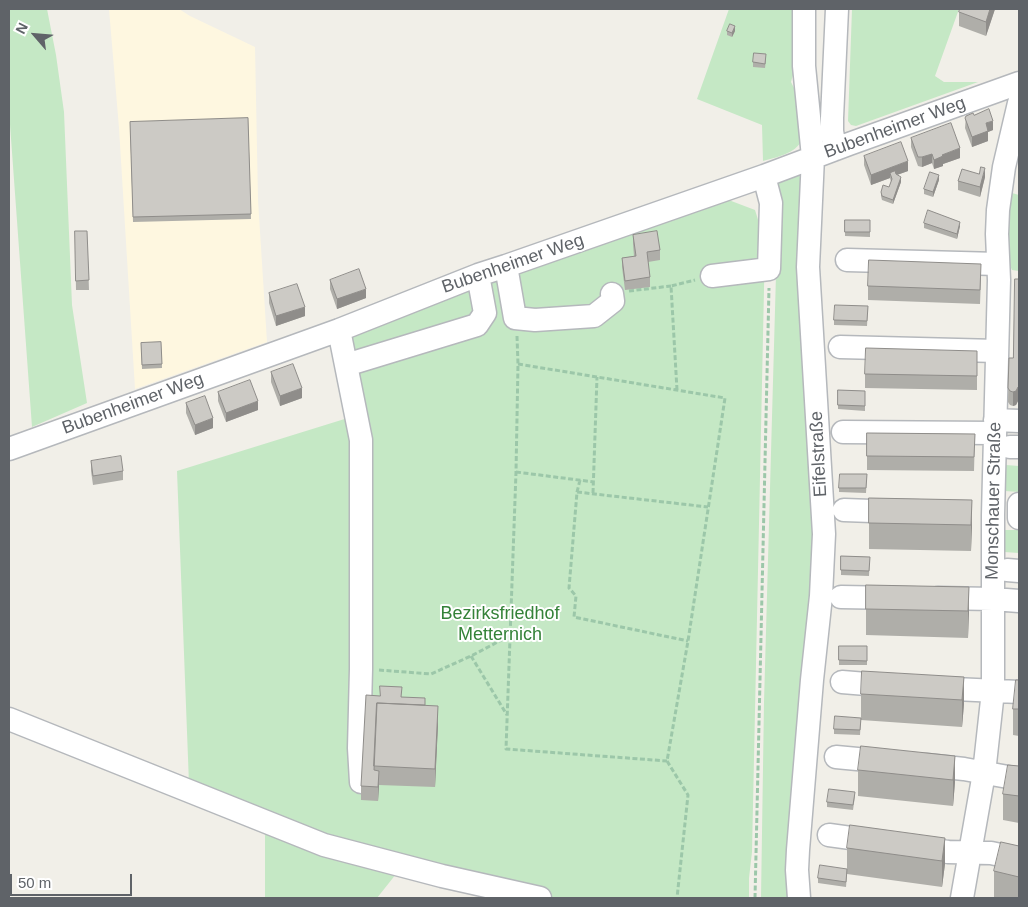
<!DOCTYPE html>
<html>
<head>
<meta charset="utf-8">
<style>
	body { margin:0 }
	#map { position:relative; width:1028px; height:907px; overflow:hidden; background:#f1efe8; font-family:Arial,sans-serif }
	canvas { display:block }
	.frame { position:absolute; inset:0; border:10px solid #5f6368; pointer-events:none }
	.north { position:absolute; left:10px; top:10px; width:50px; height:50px; -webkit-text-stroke:4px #fff; paint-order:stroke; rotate:297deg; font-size:14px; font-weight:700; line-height:20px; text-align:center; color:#5f6368 }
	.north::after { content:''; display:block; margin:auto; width:18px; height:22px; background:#5f6368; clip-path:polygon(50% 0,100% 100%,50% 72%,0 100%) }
	.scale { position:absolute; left:10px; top:874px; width:122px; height:22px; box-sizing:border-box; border:2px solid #5f6368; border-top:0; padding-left:6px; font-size:15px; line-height:18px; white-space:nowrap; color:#5f6368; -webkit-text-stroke:4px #fff; paint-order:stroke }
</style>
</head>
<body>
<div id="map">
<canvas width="1028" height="907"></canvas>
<div class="frame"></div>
<div class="north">N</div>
<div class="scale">50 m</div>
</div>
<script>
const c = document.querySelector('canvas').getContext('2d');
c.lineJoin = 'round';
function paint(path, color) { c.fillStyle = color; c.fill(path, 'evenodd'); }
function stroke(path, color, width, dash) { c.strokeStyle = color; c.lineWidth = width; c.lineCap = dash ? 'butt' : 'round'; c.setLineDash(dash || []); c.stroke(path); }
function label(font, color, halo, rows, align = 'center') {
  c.font = font + ' Arial,sans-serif'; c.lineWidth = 4; c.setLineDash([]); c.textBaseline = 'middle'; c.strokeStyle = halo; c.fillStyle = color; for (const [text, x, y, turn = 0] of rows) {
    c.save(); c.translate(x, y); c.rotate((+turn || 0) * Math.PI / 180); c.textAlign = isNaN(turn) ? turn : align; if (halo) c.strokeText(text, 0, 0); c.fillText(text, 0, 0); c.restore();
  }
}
paint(new Path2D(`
	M109 9H179L190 16 255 47 258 200 267 342 135 389 119 128Z`), '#fef7e0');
paint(new Path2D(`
	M9 9H47L56 55 64 112 72 305 87 403 32 427 9 111Z
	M729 9H798L796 64 791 82 796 92 802 140C795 154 777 157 763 161L762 125 697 99Z
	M852 9H959L935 76 944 82H978L856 126 851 125 848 121Z
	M797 173 801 176 814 534 789 898H761L764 702 778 203 777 181Z
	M1012 193 1019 195V271L1012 270C1004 256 1010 210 1012 193Z
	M726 199 755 210 765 242 752 852 749 878V898H544L404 864 377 898H265V817L189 784 177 471 351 417 344 335Z
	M1006 465 1019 466V492L1005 491Z
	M1004 530H1019V553L1004 552Z`), '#c5e8c5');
const minor = new Path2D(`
	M835 149 832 131V118L837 9
	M847 260 998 264
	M506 266 515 318 535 320 594 316 613 301 612 294
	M712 276 769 269 771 203 764 176
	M339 330 361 440V669L359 748 361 782
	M840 347 997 351
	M346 365 477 325 485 313 478 275
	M995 420 1019 421
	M843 432 995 433
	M1010 447H1019
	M9 449 339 330 478 275 506 266 764 176 849 144 1019 83
	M1019 504V518
	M844 510 900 512
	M1007 570 1019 571
	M841 597 896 598
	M938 598 993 599 1019 601
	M842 682 891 686
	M933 688 1019 692
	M9 719 324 845 442 876 540 898
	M836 757 889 762
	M926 765 964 769 1019 779
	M829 835 880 842
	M914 847 948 852 991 853 1019 859
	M799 898 797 870 798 850 812 680 821 596 824 534 808 267 813 157 804 66V9
	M962 898 984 773 993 691V515L999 280 997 234 998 210 1004 167 1019 103`);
stroke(minor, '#b5b8bc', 25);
stroke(new Path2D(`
	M629 291 671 286
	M517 336 518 364 516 472 506 749 667 761
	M518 364 725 398 688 641 667 761 688 795 677 898
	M677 390 671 286 695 280
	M516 472 594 482
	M580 480 577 492 569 588 576 596 574 617 688 641
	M577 492 708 507
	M593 493 597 377
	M471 656 507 715
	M379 670 431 674 471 656 509 636
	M755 898 769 288`), '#9cc7a9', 3, [5, 2.5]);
stroke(minor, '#fff', 22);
paint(new Path2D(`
	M995 9 986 36 959 26V12Z
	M727 31H735L732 37 727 35Z
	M766 59 765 68 753 67V62Z
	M974 115 993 130 988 132V141L972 147 965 128 966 116Z
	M248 118 251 219 133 222 130 122Z
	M911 138 960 158 943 164V166L934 169 932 163 922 167 918 166 911 147Z
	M864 156 908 171 897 175 901 182 893 204 882 200 881 196V192L889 187 891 182 890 178 871 185 864 165Z
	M979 174 985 177 980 197 958 190V181Z
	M939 180 933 197 924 194V189Z
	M845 220H870V237L845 236Z
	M924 223 960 226 957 239 924 228Z
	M75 231H87L89 290H76Z
	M633 235 660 250V260L648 262 650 277V287L625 290 622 267V258L634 256 633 244Z
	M981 278 980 304 868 300V286Z
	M1019 279V401H1018L1016 405 1013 406 1010 405 1008 402 1009 358H1013Z
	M330 280 366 298 337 309 330 289Z
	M269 293 305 316 276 326 269 303Z
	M868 306 867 326 834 325V320Z
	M161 342 162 368 142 369 141 343Z
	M977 351V390L865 388V374Z
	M271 372 302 398 280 406 271 382Z
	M838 390 865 391V411L838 409Z
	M218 392 258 410 226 422 218 401Z
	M186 403 213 428 195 435 186 413Z
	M867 433 975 434 974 471 867 470Z
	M91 461 123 471V480L93 485 91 471Z
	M867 474 866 493 839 492V488Z
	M869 498 972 500 971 551 869 549Z
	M841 556 870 557 869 576 841 575Z
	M866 585 969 587 968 638 866 635Z
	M839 646H867V665H839Z
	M964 677V704L962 727 861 720 860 735 834 734V729L861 718V694Z
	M1019 680V736L1013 735V709Z
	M402 697 425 705 438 724 435 787 379 785 378 801 361 800V786Z
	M955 756V782L953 806 858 796V770Z
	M1019 766V823L1003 820V794Z
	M855 796 853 810 827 807V802Z
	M945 838V864L942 887 847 874 846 887 818 883V878L847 869V848Z
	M1019 846V898H999L994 897V871Z`), '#afaea9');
paint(new Path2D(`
	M990 9H995L986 36V22Z
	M735 26V31L732 37V33Z
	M993 121V130L988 132V141L972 147V137L986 123Z
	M960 148V158L943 164V166L934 169V160L942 155Z
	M932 154V163L922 167V157Z
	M908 161V171L891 177 890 173V178L871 185V175Z
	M985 168V177L980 197V187Z
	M939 175V180L933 197V192Z
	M901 177V182L893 204V200Z
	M960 222V226L957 239V234Z
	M366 289V298L337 309V299Z
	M305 307V316L276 326V316Z
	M1018 387V401L1016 405 1013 406V392Z
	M302 388V398L280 406V396Z
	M258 401V410L226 422V413Z
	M213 418V428L195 435V425Z
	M972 500V527L971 551V525Z
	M969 587V613L968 638V611Z
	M964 677V704L962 727V700Z
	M438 706V724L435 787V769Z
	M955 756V782L953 806V780Z
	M379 771V785L378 801V787Z
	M945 838V864L942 887V861Z`), '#8f8d8a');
const building = new Path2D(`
	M960 9H990L986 22 959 12Z
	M730 24 735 26 732 33 727 31Z
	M754 53 766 54 765 64 753 62Z
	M989 109 993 121 986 123 988 131 972 137 965 118 966 116 973 113 974 115Z
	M248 118 251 214 133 217 130 122Z
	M951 123 960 148 942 155 943 156 934 160 932 154 922 157H918L911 138Z
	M901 142 908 161 871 175 864 156Z
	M981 167 985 168 980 187 958 181 962 169 979 174Z
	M895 171 896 174 901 177 893 200 882 196 881 192 883 185 889 187 892 179 890 173Z
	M930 172 939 175 933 192 924 189Z
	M928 210 960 222 957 234 924 223Z
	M845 220H870V232H845Z
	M75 231H87L89 280 76 281Z
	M657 231 660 250 647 252 650 277 625 281 622 258 636 256 633 235Z
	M869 260 981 264 980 290 868 286Z
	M359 269 366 289 337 299 330 280Z
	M1015 279H1019V387H1018L1016 391 1013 392 1010 391 1008 388 1009 358H1013Z
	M297 284 305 307 276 316 269 293Z
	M835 305 868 306 867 321 834 320Z
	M161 342 162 364 142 365 141 343Z
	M866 348 977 351V376L865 374Z
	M293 364 302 388 280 396 271 372Z
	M250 380 258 401 226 413 218 392Z
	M838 390 865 391V406L838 405Z
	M205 396 213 418 195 425 186 403Z
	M867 433 975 434 974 457 867 456Z
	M121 456 123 471 93 476 91 461Z
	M840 474H867L866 488H839Z
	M869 498 972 500 971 525 869 523Z
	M841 556 870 557 869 571 841 570Z
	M866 585 969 587 968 611 866 609Z
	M839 646H867V661L839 660Z
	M862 671 964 677 962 700 861 694Z
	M1016 680H1019V709H1013Z
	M380 686 402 687 401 697 425 698V705L377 703 374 770 379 771 378 787 361 786 366 695 380 696Z
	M377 703 438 706 435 769 374 766Z
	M835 716 861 718 860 730 834 729Z
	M861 746 955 756 953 780 858 770Z
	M1008 765 1019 766V796L1003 794Z
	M829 789 855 792 853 805 827 802Z
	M850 825 945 838 942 861 847 848Z
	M1001 842 1019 846V877L994 871Z
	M820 865 847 869 846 882 818 878Z`);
paint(building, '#cccac5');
stroke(building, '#8f8d8a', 1);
label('18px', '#5f6368', '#fff', [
	["Bubenheimer Weg",895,128,-20],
	["Bubenheimer Weg",513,264,-19],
	["Bubenheimer Weg",133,404,-20],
	["Eifelstraße",819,454,-93],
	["Monschauer Straße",994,501,-89]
]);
label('18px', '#348238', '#fff', [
	["Bezirksfriedhof",500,614],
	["Metternich",500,635]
]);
</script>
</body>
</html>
